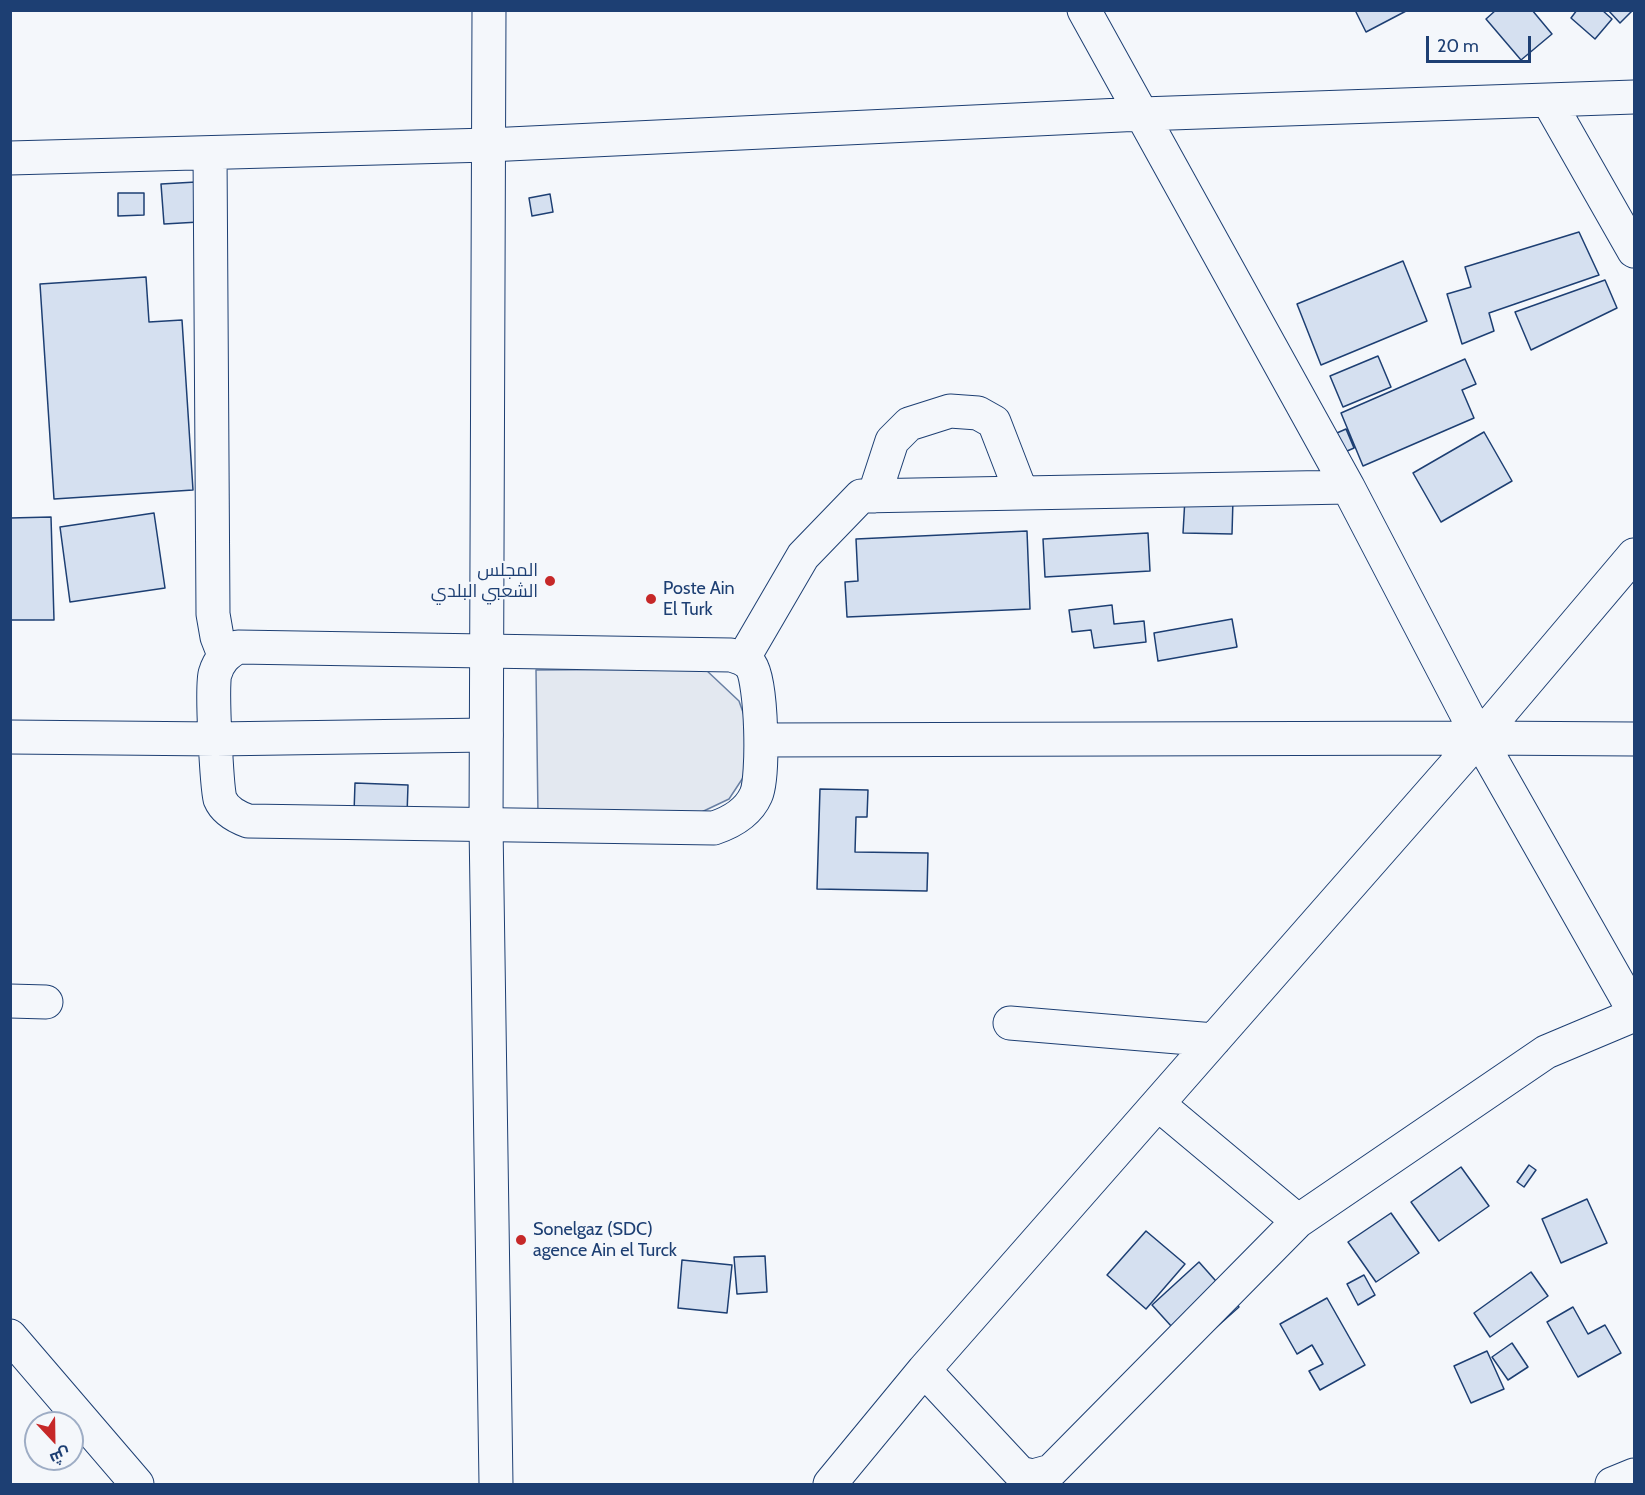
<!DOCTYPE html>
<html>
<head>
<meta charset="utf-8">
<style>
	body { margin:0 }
	#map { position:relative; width:1645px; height:1495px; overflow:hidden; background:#f4f7fb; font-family:Cabin,Cairo,sans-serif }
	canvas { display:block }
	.frame { position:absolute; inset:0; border:12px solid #1d3f73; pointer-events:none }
	.north { position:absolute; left:24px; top:1411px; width:60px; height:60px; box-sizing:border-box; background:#f4f7fb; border:2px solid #9eadc5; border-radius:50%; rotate:158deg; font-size:16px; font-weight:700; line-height:24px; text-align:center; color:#1d3f73 }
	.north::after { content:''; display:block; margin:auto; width:21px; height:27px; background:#c62828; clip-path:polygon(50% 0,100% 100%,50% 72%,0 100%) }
	.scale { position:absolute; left:1426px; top:36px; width:105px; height:27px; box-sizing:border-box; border:3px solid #1d3f73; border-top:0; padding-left:8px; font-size:18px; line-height:21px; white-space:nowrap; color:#1d3f73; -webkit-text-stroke:4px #f4f7fb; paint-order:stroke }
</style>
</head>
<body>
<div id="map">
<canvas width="1645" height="1495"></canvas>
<div class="frame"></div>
<div class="north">ش</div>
<div class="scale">20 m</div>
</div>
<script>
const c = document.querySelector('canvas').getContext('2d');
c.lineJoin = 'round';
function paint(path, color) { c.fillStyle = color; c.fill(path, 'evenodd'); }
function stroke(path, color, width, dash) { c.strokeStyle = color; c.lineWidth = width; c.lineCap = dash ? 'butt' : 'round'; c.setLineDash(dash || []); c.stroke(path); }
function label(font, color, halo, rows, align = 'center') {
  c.font = font + ' Cabin,Cairo,sans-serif'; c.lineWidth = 4.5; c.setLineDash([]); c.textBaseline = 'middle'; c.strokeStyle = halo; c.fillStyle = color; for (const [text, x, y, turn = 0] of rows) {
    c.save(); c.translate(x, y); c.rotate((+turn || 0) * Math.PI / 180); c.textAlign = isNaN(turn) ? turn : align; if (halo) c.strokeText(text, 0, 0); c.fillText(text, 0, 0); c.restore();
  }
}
const parking = new Path2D(`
	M705 669 739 701 758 755 729 799 689 818 538 815 536 670Z`);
paint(parking, '#e3e8f0');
stroke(parking, '#687fa3', 1.5);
const building = new Path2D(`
	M1355 10H1408L1366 32Z
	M1496 10H1532L1552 34 1521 60 1486 19Z
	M1577 10H1602L1612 19 1595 39 1571 18Z
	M1608 10H1633L1620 23Z
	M196 182 199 222 164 224 161 184Z
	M118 193H144V215L118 216Z
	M550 194 553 212 532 216 529 198Z
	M1579 232 1599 275 1489 313 1494 331 1462 344 1447 294 1471 287 1465 267Z
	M1403 261 1427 321 1321 365 1297 304Z
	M146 277 149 322 182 320 193 490 54 499 40 284Z
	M1605 280 1617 308 1531 350 1515 312Z
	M1378 356 1391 387 1343 407 1330 376Z
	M1465 359 1476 384 1462 390 1474 418 1363 466 1341 413Z
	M1346 429 1354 448 1338 455 1330 436Z
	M1484 432 1512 481 1441 522 1413 473Z
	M1185 498 1233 499 1232 534 1183 533Z
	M154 513 165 588 70 602 60 527Z
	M51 517 54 620H10V518Z
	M1027 531 1030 609 847 617 845 582 858 581 856 539Z
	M1148 533 1150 571 1045 577 1043 539Z
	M1112 605 1114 624 1144 621 1146 642 1094 648 1091 630 1072 632 1069 610Z
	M1232 619 1237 647 1158 661 1154 633Z
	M355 783 408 785 407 815 354 813Z
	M820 789 868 790 867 817H856L855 852 928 853 927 891 817 889Z
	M1529 1165 1536 1170 1524 1187 1517 1182Z
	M1461 1167 1489 1206 1439 1241 1411 1202Z
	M1587 1199 1607 1243 1561 1263 1542 1219Z
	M1391 1213 1419 1253 1376 1282 1348 1242Z
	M1146 1231 1185 1264 1146 1309 1107 1275Z
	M765 1256 767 1292 737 1294 734 1257Z
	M682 1260 732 1265 727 1313 678 1308Z
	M1199 1262 1239 1307 1192 1349 1152 1305Z
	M1531 1272 1548 1296 1490 1337 1474 1313Z
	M1364 1275 1375 1295 1358 1305 1347 1284Z
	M1327 1298 1365 1365 1320 1390 1309 1371 1323 1364 1312 1345 1297 1354 1280 1324Z
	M1573 1307 1588 1334 1605 1325 1621 1353 1578 1377 1547 1322Z
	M1512 1343 1528 1367 1508 1380 1492 1357Z
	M1487 1351 1504 1389 1471 1403 1454 1366Z`);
paint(building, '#d5e0f0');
stroke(building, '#1d3f73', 1.5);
const minor = new Path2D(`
	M1084 10 1348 487 1479 738 1634 1011
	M1548 100 1634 251
	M210 153 213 614 217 637 224 655
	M10 158 488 145 1142 114 1634 97
	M874 496 892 441 909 424 950 411 978 413 994 422 1021 492
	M238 647 731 655C738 657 746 659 751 666 762 682 764 777 756 795 748 813 732 822 714 828L248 821C237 817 225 811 220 799 217 787 211 684 215 674 219 660 226 654 238 647Z
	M743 659 803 556 861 496 1348 487
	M10 737 216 739 486 735
	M762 740 1479 738 1634 739
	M10 1001 46 1002
	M1010 1023 1214 1040
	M1158 1104 1298 1221
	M924 1370 1020 1473 1033 1476 1051 1471 1298 1221 1546 1052 1634 1015
	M830 1484 924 1370 1479 738 1634 555
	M1612 1484 1634 1475`);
const major = new Path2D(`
	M489 10 486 825 496 1484
	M10 1336 137 1484`);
stroke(minor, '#1d3f73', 35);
stroke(major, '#1d3f73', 35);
stroke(minor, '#f4f7fb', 33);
stroke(major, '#f4f7fb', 33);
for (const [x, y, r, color] of [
	[550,581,6,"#c62828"],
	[651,599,6,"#c62828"],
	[521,1240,6,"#c62828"]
]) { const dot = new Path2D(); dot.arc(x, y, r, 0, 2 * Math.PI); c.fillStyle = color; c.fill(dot); stroke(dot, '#f4f7fb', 2); }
label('18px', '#1d3f73', '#f4f7fb', [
	["المجلس",538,571,"right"],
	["الشعبي البلدي",538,592,"right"],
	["Poste Ain",663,589],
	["El Turk",663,610],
	["Sonelgaz (SDC)",533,1230],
	["agence Ain el Turck",533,1251]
], 'left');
</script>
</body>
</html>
